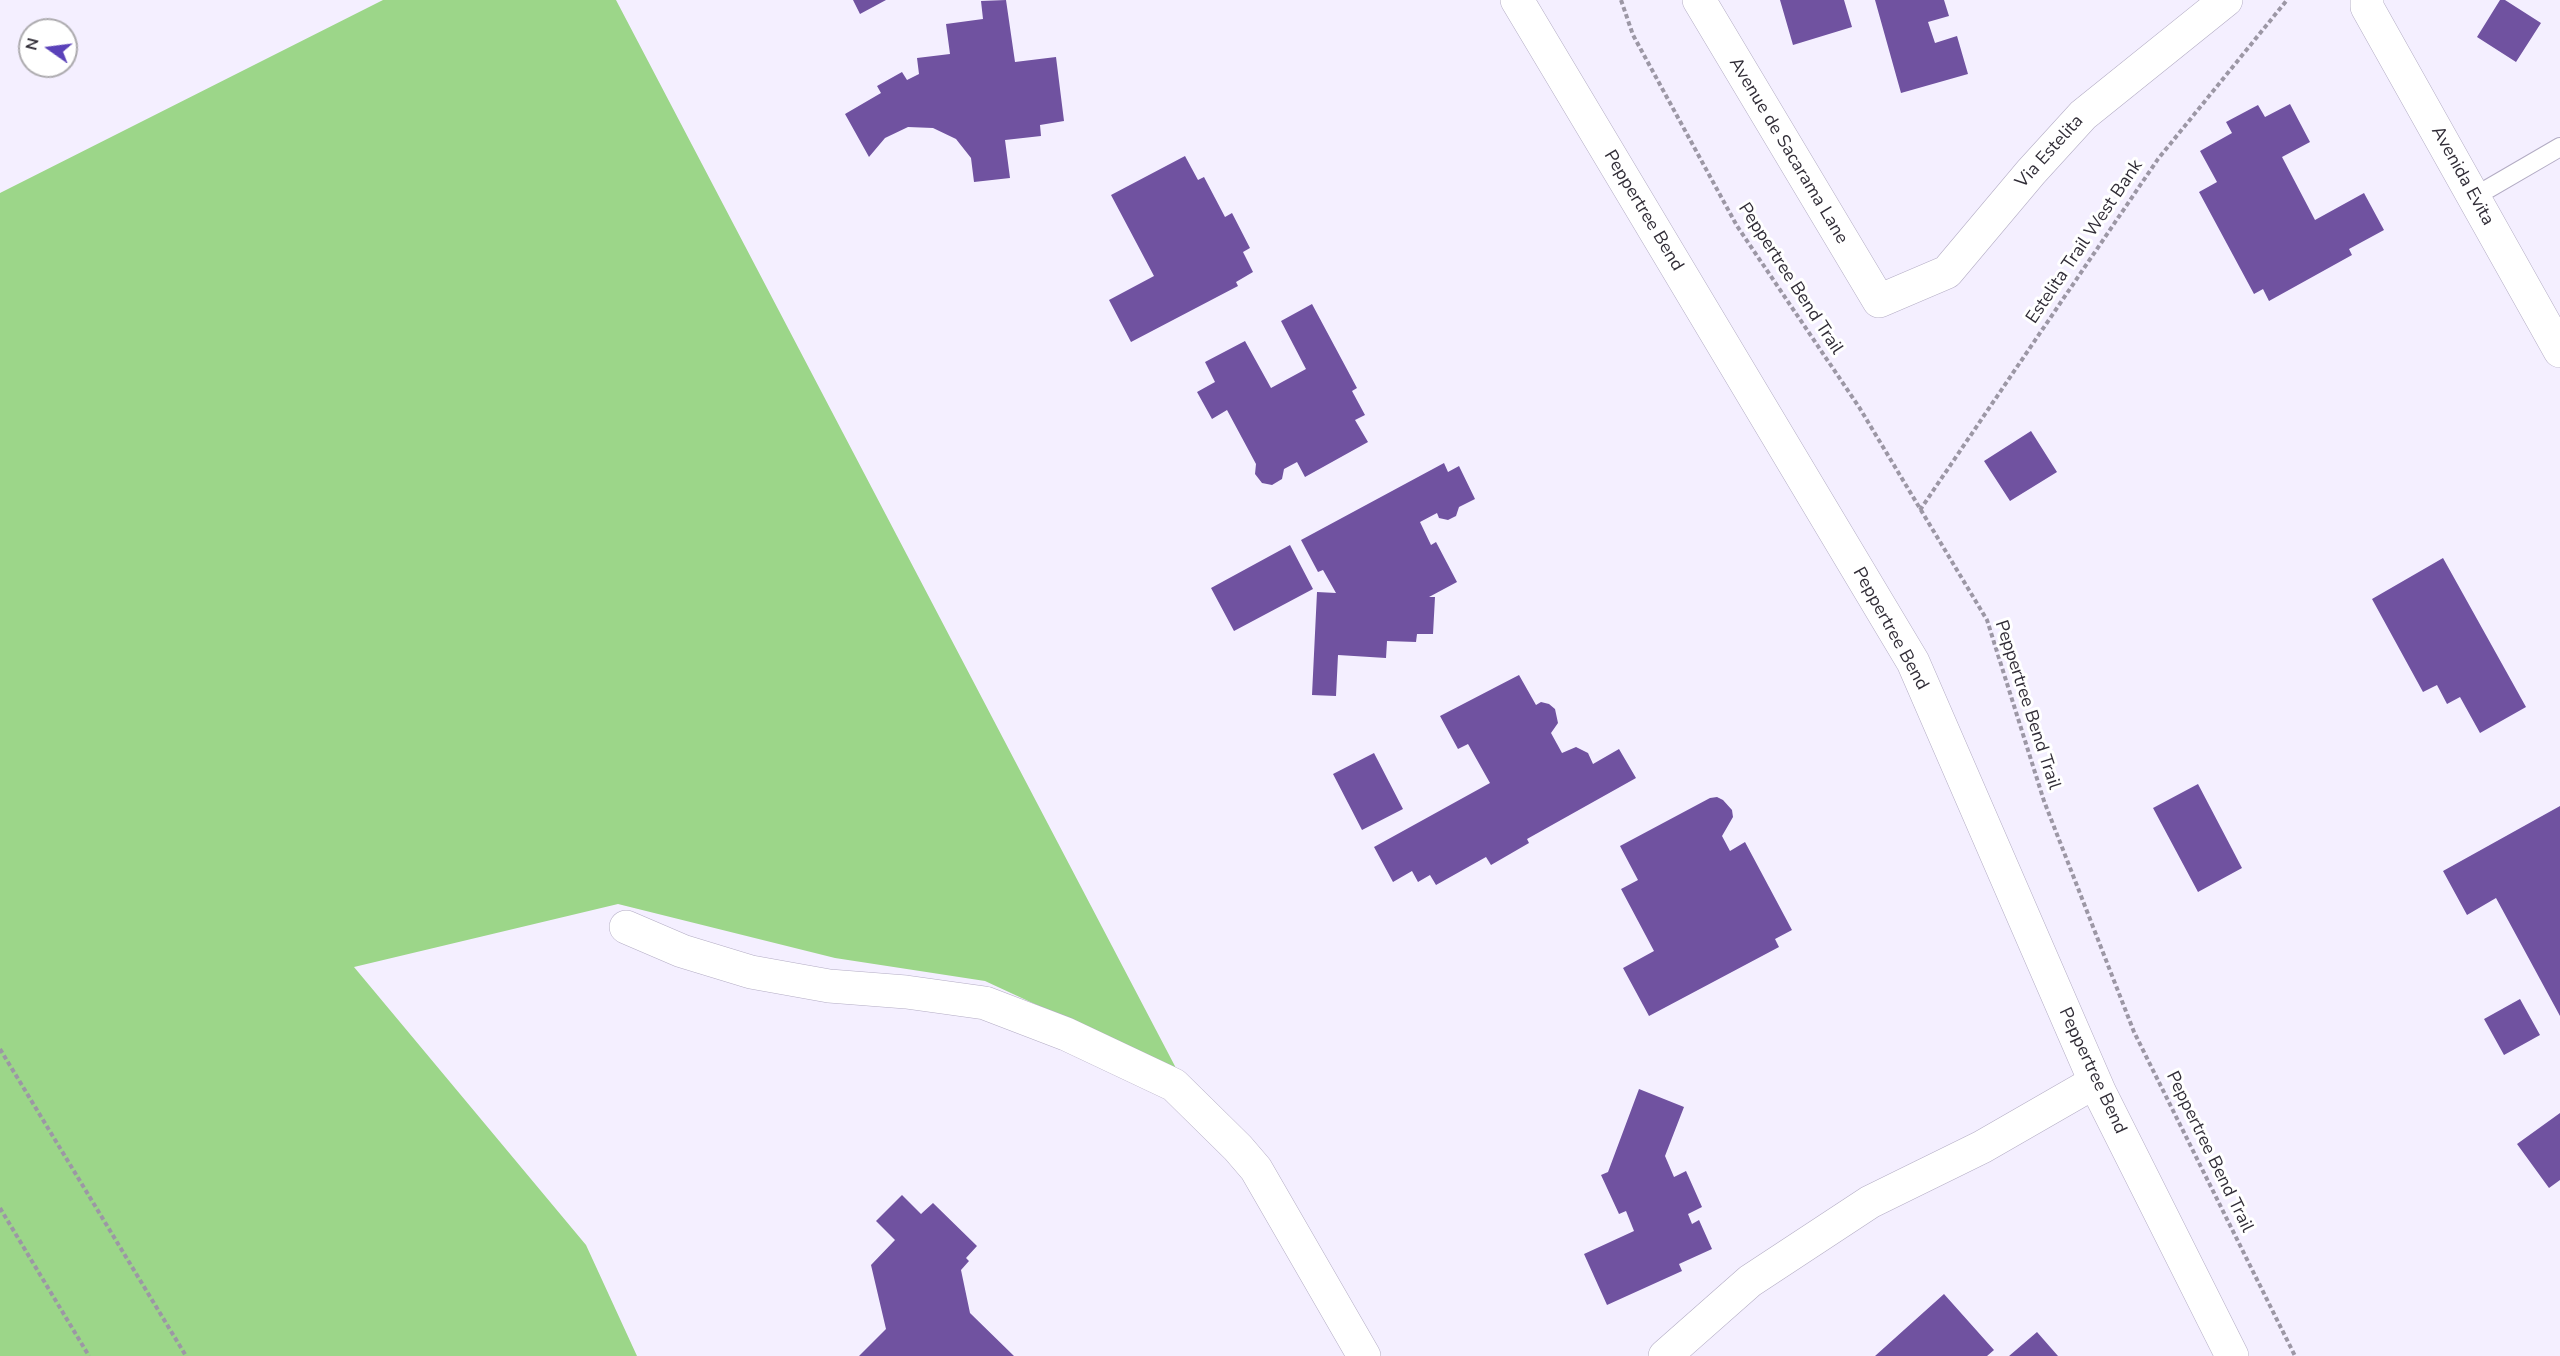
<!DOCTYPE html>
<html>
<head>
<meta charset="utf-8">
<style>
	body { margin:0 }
	#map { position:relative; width:2560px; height:1356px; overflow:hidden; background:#f4efff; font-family:"Nunito Sans",sans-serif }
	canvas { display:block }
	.north { position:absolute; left:18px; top:18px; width:60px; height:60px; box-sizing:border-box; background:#fff; border:2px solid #adabaf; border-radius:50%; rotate:284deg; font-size:16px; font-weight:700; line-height:24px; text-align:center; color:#312d37 }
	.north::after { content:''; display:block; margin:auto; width:21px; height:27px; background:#5a41b9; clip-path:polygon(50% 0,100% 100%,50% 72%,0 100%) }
</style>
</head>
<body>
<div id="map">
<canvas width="2560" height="1356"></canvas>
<div class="north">N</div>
</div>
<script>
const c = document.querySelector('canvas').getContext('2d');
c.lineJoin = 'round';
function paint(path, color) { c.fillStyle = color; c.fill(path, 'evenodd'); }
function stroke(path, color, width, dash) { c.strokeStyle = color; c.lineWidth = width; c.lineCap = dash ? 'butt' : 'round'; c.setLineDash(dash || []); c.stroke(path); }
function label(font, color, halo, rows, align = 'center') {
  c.font = font + ' "Nunito Sans",sans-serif'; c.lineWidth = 6; c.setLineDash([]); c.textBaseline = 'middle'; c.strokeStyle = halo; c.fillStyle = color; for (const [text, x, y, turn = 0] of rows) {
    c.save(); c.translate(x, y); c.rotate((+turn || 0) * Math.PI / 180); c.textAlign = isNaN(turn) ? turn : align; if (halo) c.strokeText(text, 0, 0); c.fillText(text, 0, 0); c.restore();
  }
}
paint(new Path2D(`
	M383 0H616L1177 1070 985 981 835 958 618 904 354 967 586 1245 637 1356H0V193Z`), '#9cd689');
paint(new Path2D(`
	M853 0H886L860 14Z
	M1006 0 1015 62 1056 57 1064 121 1040 125 1041 136 1005 140 1010 178 974 182 971 158 956 139 933 128 908 127 885 138 869 157 845 114 881 93 877 86 902 72 907 80 919 74 917 58 950 54 946 24 983 19 981 1Z
	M1780 0H1844L1852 27 1793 45Z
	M1875 0H1944L1949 16 1928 22 1935 43 1957 36 1968 74 1901 93Z
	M2500 0H2505L2541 23 2516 62 2477 37Z
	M2290 104 2310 142 2282 157 2315 220 2364 193 2384 230 2349 249 2352 255 2269 301 2263 289 2254 294 2199 192 2217 182 2200 151 2232 133 2226 122 2258 105 2265 117Z
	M1185 156 1198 180 1204 177 1225 217 1232 213 1250 248 1243 252 1253 272 1236 282 1238 286 1131 342 1109 300 1154 276 1111 195Z
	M1312 304 1357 388 1352 391 1365 415 1355 420 1368 442 1305 477 1297 462 1284 469 1282 479 1272 485 1262 483 1255 474 1256 464 1227 410 1212 419 1197 392 1215 382 1205 362 1245 341 1271 388 1306 369 1281 321Z
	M2031 431 2057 472 2010 501 1984 461Z
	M1444 463 1448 472 1459 466 1475 499 1459 507 1456 516 1448 520 1439 518 1437 513 1420 522 1431 545 1436 542 1457 582 1429 597H1435L1433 634H1417L1416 642 1387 641 1386 658 1338 655 1336 696 1312 695 1317 592 1336 593 1323 570 1318 572 1301 540Z
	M1290 545 1313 589 1234 631 1211 588Z
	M2443 558 2526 707 2480 733 2460 697 2447 704 2437 685 2423 692 2372 599Z
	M1519 675 1536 705 1541 702 1549 704 1555 709 1558 723 1551 733 1562 753 1576 747 1588 753 1593 764 1619 749 1636 778 1527 839 1529 843 1491 865 1486 857 1436 885 1430 875 1418 882 1412 871 1393 882 1374 847 1490 783 1468 744 1458 749 1440 716Z
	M1374 753 1403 809 1362 830 1333 774Z
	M2198 784 2242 868 2198 892 2153 808Z
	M1717 797 1723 800 1732 810 1733 817 1722 836 1730 851 1745 842 1792 930 1775 939 1779 947 1649 1016 1623 968 1654 951 1621 889 1638 880 1620 846 1710 798Z
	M2560 806V1016L2496 898 2467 915 2443 871Z
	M2520 999 2540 1035 2504 1055 2484 1019Z
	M1639 1089 1684 1107 1665 1156 1674 1177 1686 1171 1702 1207 1688 1214 1692 1224 1699 1220 1712 1249 1679 1264 1682 1271 1607 1305 1584 1254 1634 1231 1626 1211 1619 1214 1601 1175 1608 1172Z
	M2560 1113V1180L2549 1188 2517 1144Z
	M902 1195 921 1214 933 1203 977 1246 966 1258 969 1261 961 1270 970 1313 1014 1356H859L886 1329 871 1265 895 1240 876 1221Z
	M1944 1294 1994 1350 1987 1356H1875Z
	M2037 1332 2058 1356H2009Z`), '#7052a0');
const service = new Path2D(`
	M2474 197 2560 147`);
const minor = new Path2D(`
	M1517 0 1913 662 2100 1093 2232 1356
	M1699 0 1879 301 1947 272 2031 172 2083 115 2226 0
	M2367 0V7L2560 351
	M626 927 682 951 751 972 829 986 906 992 985 1003 1066 1034 1174 1085 1238 1148 1256 1169 1364 1356
	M1665 1356 1750 1281 1870 1202 1982 1147 2095 1082`);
stroke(service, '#b3acc4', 20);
stroke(minor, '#b3acc4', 34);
stroke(new Path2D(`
	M1621 0 1633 35 1737 226 1859 407 1987 620 2044 801 2134 1032 2295 1356
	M1920 510 2158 159 2287 0
	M0 1049 186 1356
	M0 1208 89 1356`), '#9c97a5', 4, [4.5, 3]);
stroke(service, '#fff', 18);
stroke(minor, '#fff', 33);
label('18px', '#312d37', '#fff', [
	["Avenue de Sacarama Lane",1788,151,59],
	["Via Estelita",2050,152,-48],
	["Avenida Evita",2462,176,61],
	["Peppertree Bend",1643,211,59],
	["Estelita Trail West Bank",2085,242,-56],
	["Peppertree Bend Trail",1790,279,57],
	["Peppertree Bend",1890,629,61],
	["Peppertree Bend Trail",2027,705,72],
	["Peppertree Bend",2092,1071,65],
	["Peppertree Bend Trail",2209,1152,64]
]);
</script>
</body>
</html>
